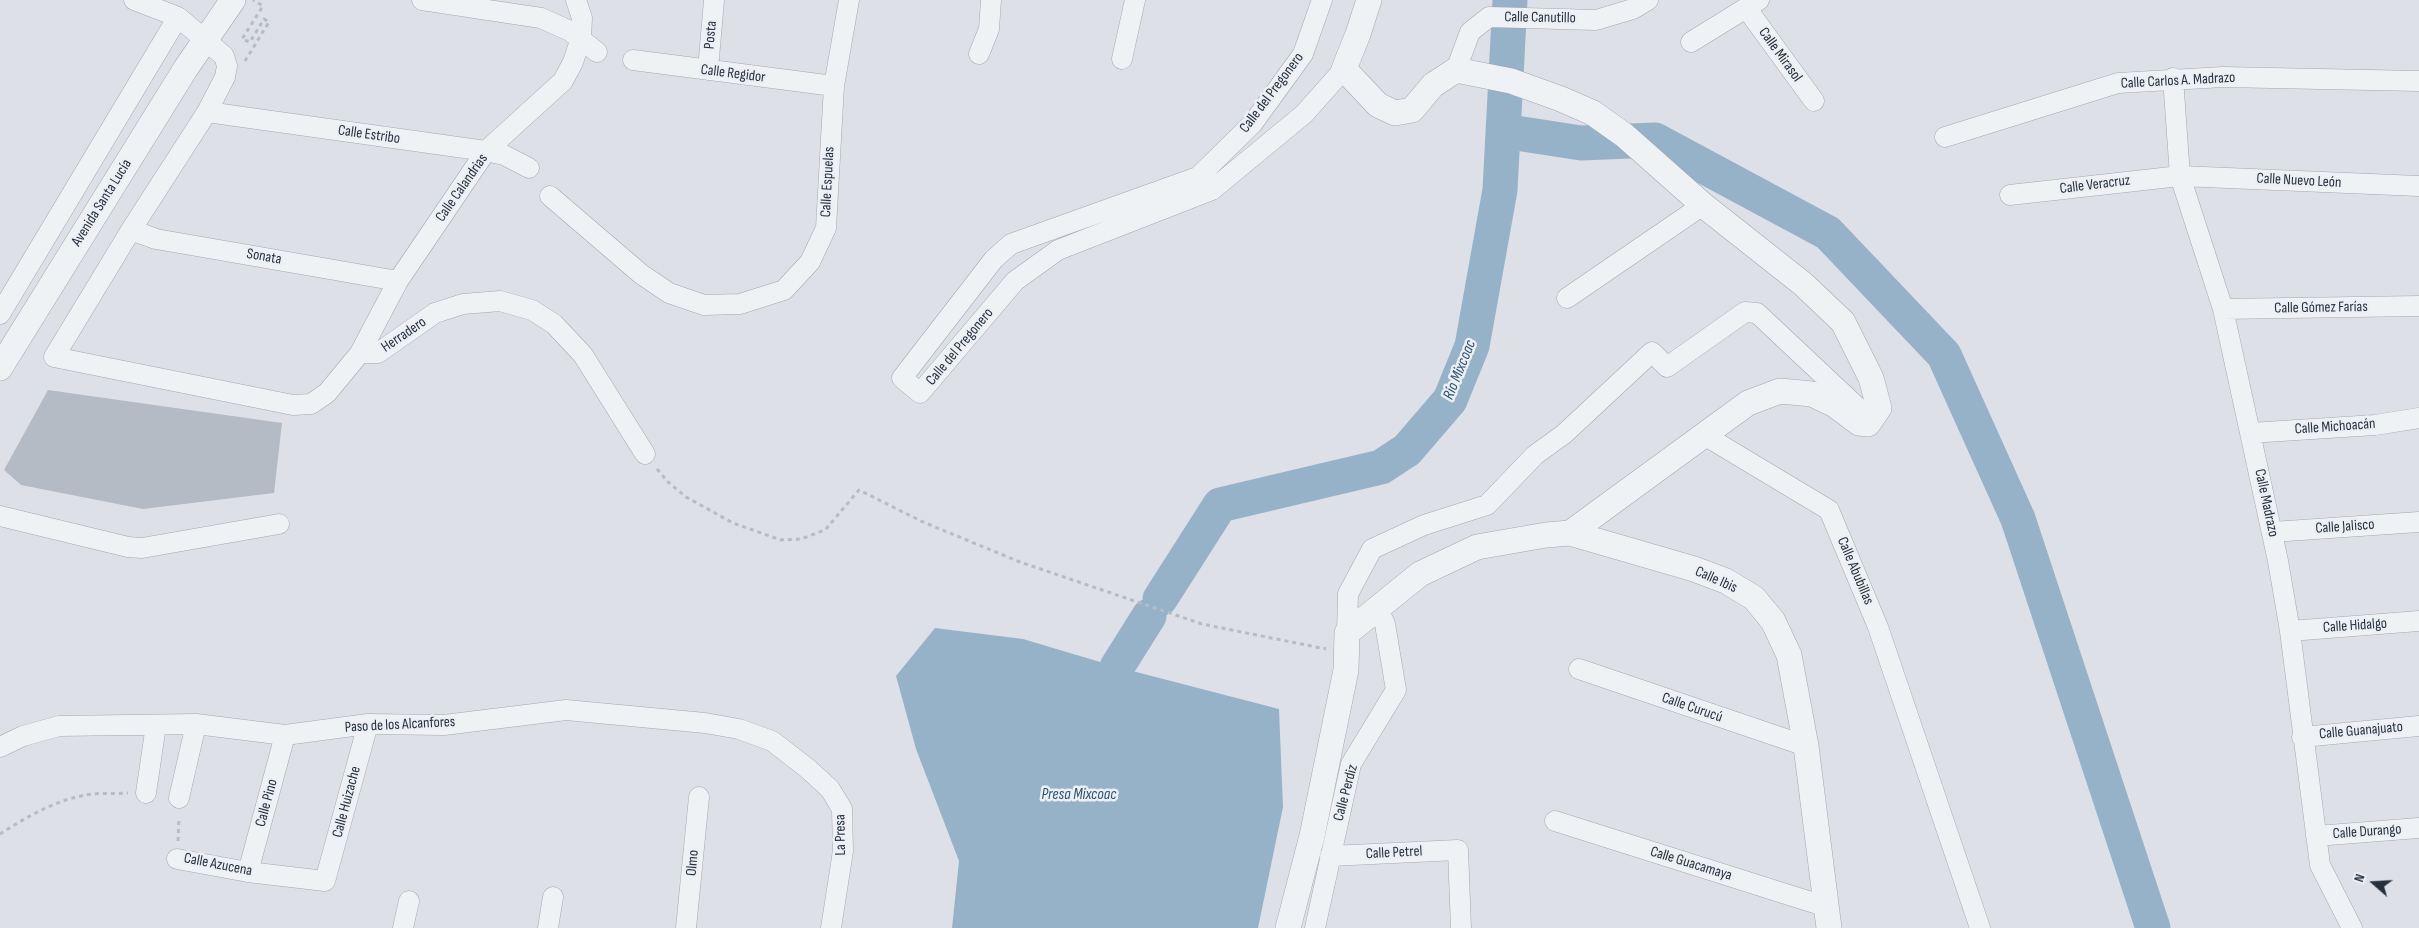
<!DOCTYPE html>
<html>
<head>
<meta charset="utf-8">
<style>
	body { margin:0 }
	#map { position:relative; width:2419px; height:928px; overflow:hidden; background:#dde1e7; font-family:"Sofia Sans Condensed",sans-serif }
	canvas { display:block }
	.north { position:absolute; left:2349px; top:858px; width:50px; height:50px; -webkit-text-stroke:4px #ecf0f5; paint-order:stroke; rotate:289deg; font-size:14px; font-weight:700; line-height:20px; text-align:center; color:#26303e }
	.north::after { content:''; display:block; margin:auto; width:18px; height:22px; background:#26303e; clip-path:polygon(50% 0,100% 100%,50% 72%,0 100%) }
</style>
</head>
<body>
<div id="map">
<canvas width="2419" height="928"></canvas>
<div class="north">N</div>
</div>
<script>
const c = document.querySelector('canvas').getContext('2d');
c.lineJoin = 'round';
function paint(path, color) { c.fillStyle = color; c.fill(path, 'evenodd'); }
function stroke(path, color, width, dash) { c.strokeStyle = color; c.lineWidth = width; c.lineCap = dash ? 'butt' : 'round'; c.setLineDash(dash || []); c.stroke(path); }
function label(font, color, halo, rows, align = 'center') {
  c.font = font + ' "Sofia Sans Condensed",sans-serif'; c.lineWidth = 5; c.setLineDash([]); c.textBaseline = 'middle'; c.strokeStyle = halo; c.fillStyle = color; for (const [text, x, y, turn = 0] of rows) {
    c.save(); c.translate(x, y); c.rotate((+turn || 0) * Math.PI / 180); c.textAlign = isNaN(turn) ? turn : align; if (halo) c.strokeText(text, 0, 0); c.fillText(text, 0, 0); c.restore();
  }
}
paint(new Path2D(`
	M935 628 1023 639 1117 667 1279 709 1283 807 1258 928H952L959 861 916 749 896 676Z`), '#96b2c9');
stroke(new Path2D(`
	M1503 131 1581 143 1655 140 1828 233 1944 355 2018 519 2153 928
	M1160 599 1220 505 1381 467 1407 450 1450 400 1472 346 1500 190 1510 0
	M1117 667 1149 616`), '#96b2c9', 35);
paint(new Path2D(`
	M48 390 282 423 274 493 143 509 21 485 4 470Z`), '#b4bbc4');
const minor = new Path2D(`
	M134 0 178 17 224 56 227 66 225 77 207 112 131 230 54 357 293 405 311 404 327 393 360 353 398 281 486 151 563 81 573 62 581 38 582 18 576 0
	M422 0 541 18 570 31 597 52
	M1322 0 1303 54 1253 123 1198 177 1011 244 994 259 902 378 920 393 1015 281 1058 250 1212 190 1304 114 1344 69
	M1747 9 1814 101
	M1691 42 1759 0
	M979 54 989 29 991 0
	M1122 59 1135 0
	M633 60 834 86
	M708 70 714 0
	M1456 70 1470 32 1489 17 1596 20 1633 9 1648 0
	M2173 78 2180 176 2223 309 2278 561 2290 631 2320 865 2352 928
	M207 112 486 151 504 155 529 168
	M1945 137 2118 83 2223 77 2419 81
	M2010 195 2180 176 2419 186
	M550 196 641 274 669 293 704 305 740 304 784 290 810 262 826 228 834 86 849 0
	M131 230 156 239 398 281
	M1567 298 1703 205
	M2223 309 2419 306
	M0 314 178 17
	M360 353H378L435 313 463 304 500 301 532 310 554 324 583 355 645 454
	M2250 433 2375 425 2419 418
	M1704 435 1829 510 1878 627 1980 928
	M0 516 128 547 142 548 279 524
	M2272 532 2419 522
	M2290 631 2419 621
	M1347 633 1348 594 1372 549 1424 525 1487 505 1535 455 1564 434 1652 352 1667 367 1745 312 1757 313 1871 420
	M1579 669 1806 746
	M2302 737 2419 726
	M0 747 23 736 59 726 196 724 285 735 368 724 444 725 566 710 705 723 739 729 772 741 807 768 830 789 842 809 843 851 831 928
	M146 793 156 725
	M179 798 196 724
	M1555 821 1827 907
	M2316 836 2419 828
	M1330 856 1458 850 1461 928
	M177 859 248 872 325 881 368 724
	M248 872 285 735
	M403 928 409 901
	M548 928 553 897
	M686 928 699 797
	M1315 928 1351 764 1396 690 1385 624 1378 609`);
const tertiary = new Path2D(`
	M1369 0 1358 34 1344 69 1378 105 1395 113 1412 110 1433 85 1456 70 1511 81 1561 99 1593 113 1624 135 1703 205 1803 284 1843 322 1871 378 1879 408 1868 424 1859 423 1835 405 1812 394 1780 391 1748 403 1570 533
	M0 368 186 68 233 0
	M1288 928 1312 836 1346 670 1347 633 1420 574 1477 547 1546 535 1570 533 1694 569 1726 581 1754 598 1773 621 1789 655 1806 746 1829 928`);
stroke(minor, '#a2a8b1', 21);
stroke(tertiary, '#a2a8b1', 26);
stroke(new Path2D(`
	M245 61 269 22 264 19 250 42 242 39 263 6 253 0
	M657 469 668 482 686 497 733 523 781 540 801 539 825 530 859 490 923 522 1020 562 1202 624 1326 649
	M0 834C28 816 59 798 92 794 104 793 116 794 128 793
	M178 841 179 817`), '#b7bcc2', 3, [4, 4]);
stroke(minor, '#eff2f5', 20);
stroke(tertiary, '#eff2f5', 25);
label('15px', '#26303e', '#ecf0f5', [
	["Calle Canutillo",1540,18,1],
	["Posta",711,35,-85],
	["Calle Mirasol",1780,55,54],
	["Calle Regidor",733,74,7],
	["Calle Carlos A. Madrazo",2178,81,-3],
	["Calle del Pregonero",1272,93,-53],
	["Calle Estribo",369,135,8],
	["Calle Nuevo León",2299,181,3],
	["Calle Espuelas",828,182,-87],
	["Calle Veracruz",2095,185,-7],
	["Calle Calandrias",462,188,-55],
	["Avenida Santa Lucía",102,203,-58],
	["Sonata",264,257,10],
	["Calle Gómez Farías",2321,308,-1],
	["Herradero",404,335,-34],
	["Calle del Pregonero",960,347,-50],
	["Calle Michoacán",2335,427,-4],
	["Calle Madrazo",2266,503,78],
	["Calle Jalisco",2345,527,-4],
	["Calle Abubillas",1855,571,67],
	["Calle Ibis",1716,580,24],
	["Calle Hidalgo",2355,626,-4],
	["Calle Curucú",1692,708,19],
	["Paso de los Alcanfores",400,725,-3],
	["Calle Guanajuato",2361,731,-5],
	["Calle Perdiz",1346,793,-75],
	["Calle Huizache",347,802,-75],
	["Calle Pino",267,803,-75],
	["Calle Durango",2367,832,-4],
	["La Presa",841,835,-91],
	["Calle Petrel",1394,853,-3],
	["Olmo",693,863,-85],
	["Calle Guacamaya",1691,864,17],
	["Calle Azucena",218,865,11]
]);
label('italic 16px', '#2f5173', '#ecf0f5', [
	["Río Mixcoac",1460,370,-68],
	["Presa Mixcoac",1079,795]
]);
</script>
</body>
</html>
